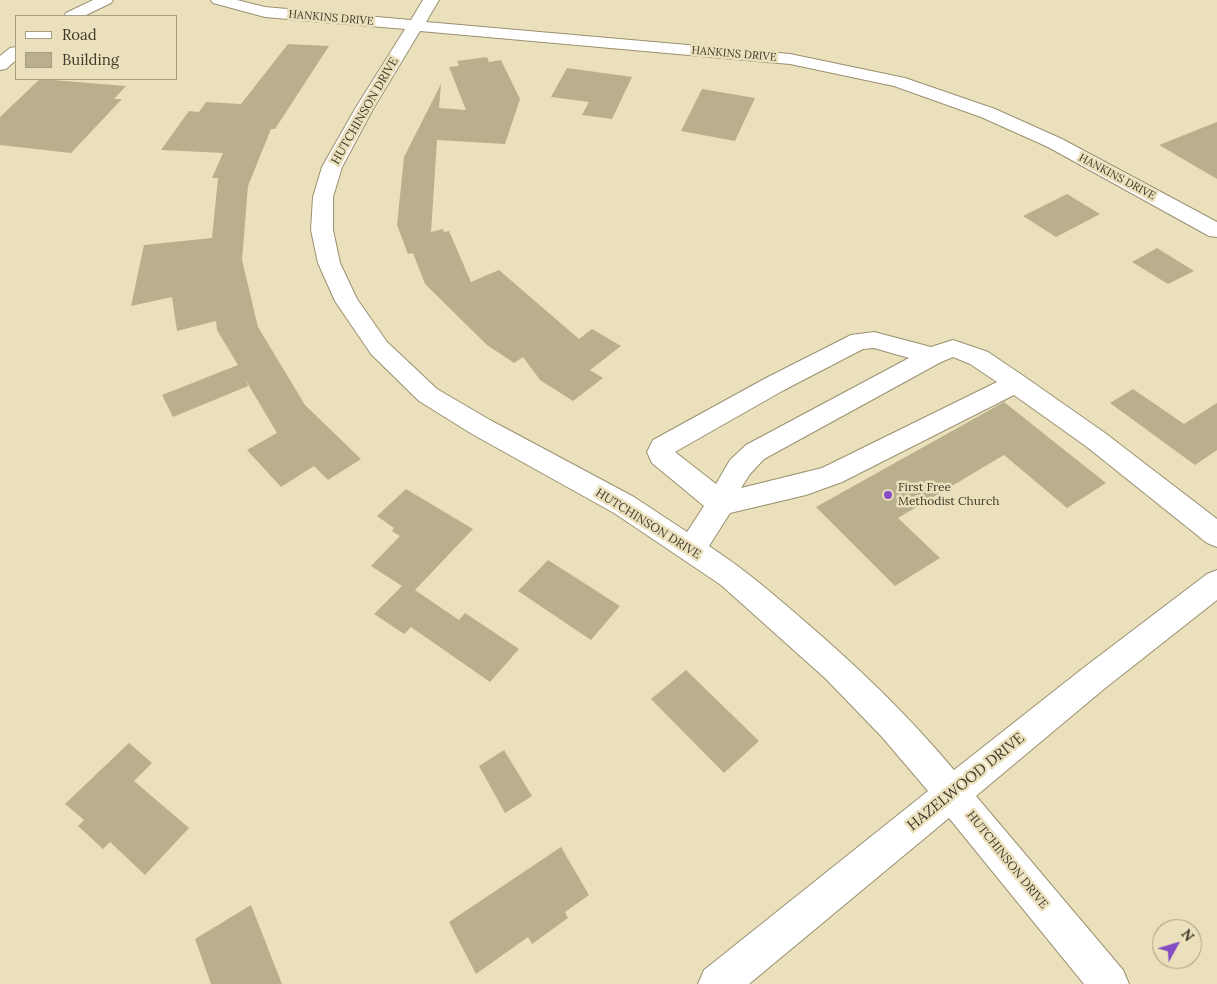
<!DOCTYPE html>
<html>
<head>
<meta charset="utf-8">
<style>
	body { margin:0 }
	#map { position:relative; width:1217px; height:984px; overflow:hidden; background:#ebe0bc; font-family:Lora,serif }
	canvas { display:block }
	.legend { position:absolute; left:15px; top:15px; width:162px; height:65px; box-sizing:border-box; background:#ebe0bc; border:1px solid #a69d82; margin:0; padding:6px 9px; list-style:none; font-size:15px; color:#3e392b }
	.legend li { display:flex; align-items:center; gap:10px; height:25px }
	.legend b { width:25px; border:1px solid #a69d82 }
	.north { position:absolute; left:1152px; top:919px; width:50px; height:50px; box-sizing:border-box; background:#ebe0bc; border:1px solid #a69d82; border-radius:50%; rotate:51deg; font-size:14px; font-weight:700; line-height:20px; text-align:center; color:#3e392b }
	.north::after { content:''; display:block; margin:auto; width:18px; height:22px; background:#854dc4; clip-path:polygon(50% 0,100% 100%,50% 72%,0 100%) }
</style>
</head>
<body>
<div id="map">
<canvas width="1217" height="984"></canvas>
<ul class="legend">
<li><b style="height:6px;background:#fff"></b>Road</li>
<li><b style="height:14px;background:#baaf8d"></b>Building</li>
</ul>
<div class="north">N</div>
</div>
<script>
const c = document.querySelector('canvas').getContext('2d');
c.lineJoin = 'round';
function paint(path, color) { c.fillStyle = color; c.fill(path, 'evenodd'); }
function stroke(path, color, width, dash) { c.strokeStyle = color; c.lineWidth = width; c.lineCap = dash ? 'butt' : 'round'; c.setLineDash(dash || []); c.stroke(path); }
function label(font, color, halo, rows, align = 'center') {
  c.font = font + ' Lora,serif'; c.lineWidth = 5; c.setLineDash([]); c.textBaseline = 'middle'; c.strokeStyle = halo; c.fillStyle = color; for (const [text, x, y, turn = 0] of rows) {
    c.save(); c.translate(x, y); c.rotate((+turn || 0) * Math.PI / 180); c.textAlign = isNaN(turn) ? turn : align; if (halo) c.strokeText(text, 0, 0); c.fillText(text, 0, 0); c.restore();
  }
}
paint(new Path2D(`
	M288 44 329 46 275 129H271L248 186 242 260 258 327 305 405 361 459 328 480 314 466 281 487 247 450 277 433 245 379 248 386 173 417 162 395 238 365 217 330 216 321 177 331 172 297 131 306 144 245 212 238 218 178H212L223 153 161 150 189 111 199 112 206 102 241 104Z
	M487 57 489 62 501 60 520 99 505 144 437 140 431 232 443 229 444 232 449 231 471 282 499 270 579 339 592 329 621 346 590 370 603 378 573 401 540 380 523 357 514 363 487 345 425 284 413 253 408 254 397 225 404 157 441 84 439 108 466 110 449 67 459 66 457 61Z
	M567 68 632 77 612 119 582 115 589 102 551 97Z
	M40 79 126 86 114 99H122L71 153 0 145V117Z
	M702 89 755 98 735 141 681 131Z
	M1217 122V179L1159 145Z
	M1067 194 1100 214 1056 237 1023 216Z
	M1157 248 1194 271 1168 284 1132 262Z
	M1133 389 1184 424 1217 403V450L1195 465 1110 403Z
	M1004 402 1106 483 1067 508 1004 455 898 518 940 558 895 586 816 507Z
	M406 489 473 529 415 590 459 620 465 613 519 649 490 682 411 627 404 634 374 614 402 586 371 566 400 536 392 531 394 528 377 516Z
	M548 560 620 606 591 640 518 591Z
	M686 670 759 741 724 773 651 699Z
	M129 743 152 763 134 781 189 828 145 875 110 842 103 849 78 826 84 820 65 804Z
	M504 750 532 796 505 813 479 766Z
	M561 847 589 895 565 912 568 918 532 944 528 937 476 974 449 922Z
	M251 905 282 984H211L195 939Z`), '#baaf8d');
const minor = new Path2D(`
	M93 0H113L111 3 84 16H64L66 13Z
	M211 0H237L265 7 411 20 423 0H439L426 22 790 54 905 78 995 109 1062 139 1217 222V237L1209 236 1048 147 981 117 894 86 790 64 420 31 373 109 342 167 333 197V230L340 263 357 299 387 342 437 389 490 420 634 497 687 532 704 506 652 463 647 452 653 440 766 378 851 335 874 332 931 347 953 340 988 352 1025 377 1105 433 1217 519V547L1207 543 1087 447 1014 395 842 482 806 495 730 513 709 546C743 568 772 593 802 619 857 666 908 715 954 770L1082 669 1207 574 1217 570V600L1104 689 976 796 1123 970 1129 984H1084L949 818 749 984H698L704 970 928 791 882 737 826 679 721 585 614 513 472 434 419 401 371 354 335 301 318 263 311 230 313 197 322 167 355 109 405 29 265 17 213 3ZM874 348 909 358 746 445 730 460 716 484 675 452 784 390 863 349ZM953 357 970 364 997 382 822 468 741 488 750 474 764 459 941 362Z
	M16 47V60L6 69 0 70V56L10 48Z`);
stroke(minor, '#9a906f', 2);
paint(minor, '#fff');
for (const [x, y, r, color] of [
	[888,495,5,"#854dc4"]
]) { const dot = new Path2D(); dot.arc(x, y, r, 0, 2 * Math.PI); c.fillStyle = color; c.fill(dot); stroke(dot, '#ebe0bc', 2); }
label('11px', '#3e392b', '#ebe0bc', [
	["HANKINS DRIVE",331,18,5],
	["HANKINS DRIVE",734,54,5],
	["HANKINS DRIVE",1117,177,28]
]);
label('12px', '#3e392b', '#ebe0bc', [
	["HUTCHINSON DRIVE",365,111,-60],
	["HUTCHINSON DRIVE",648,524,32],
	["HUTCHINSON DRIVE",1007,860,51]
]);
label('12px', '#3e392b', '#ebe0bc', [
	["First Free",898,488],
	["Methodist Church",898,502]
], 'left');
label('15px', '#3e392b', '#ebe0bc', [
	["HAZELWOOD DRIVE",966,782,-39]
]);
</script>
</body>
</html>
